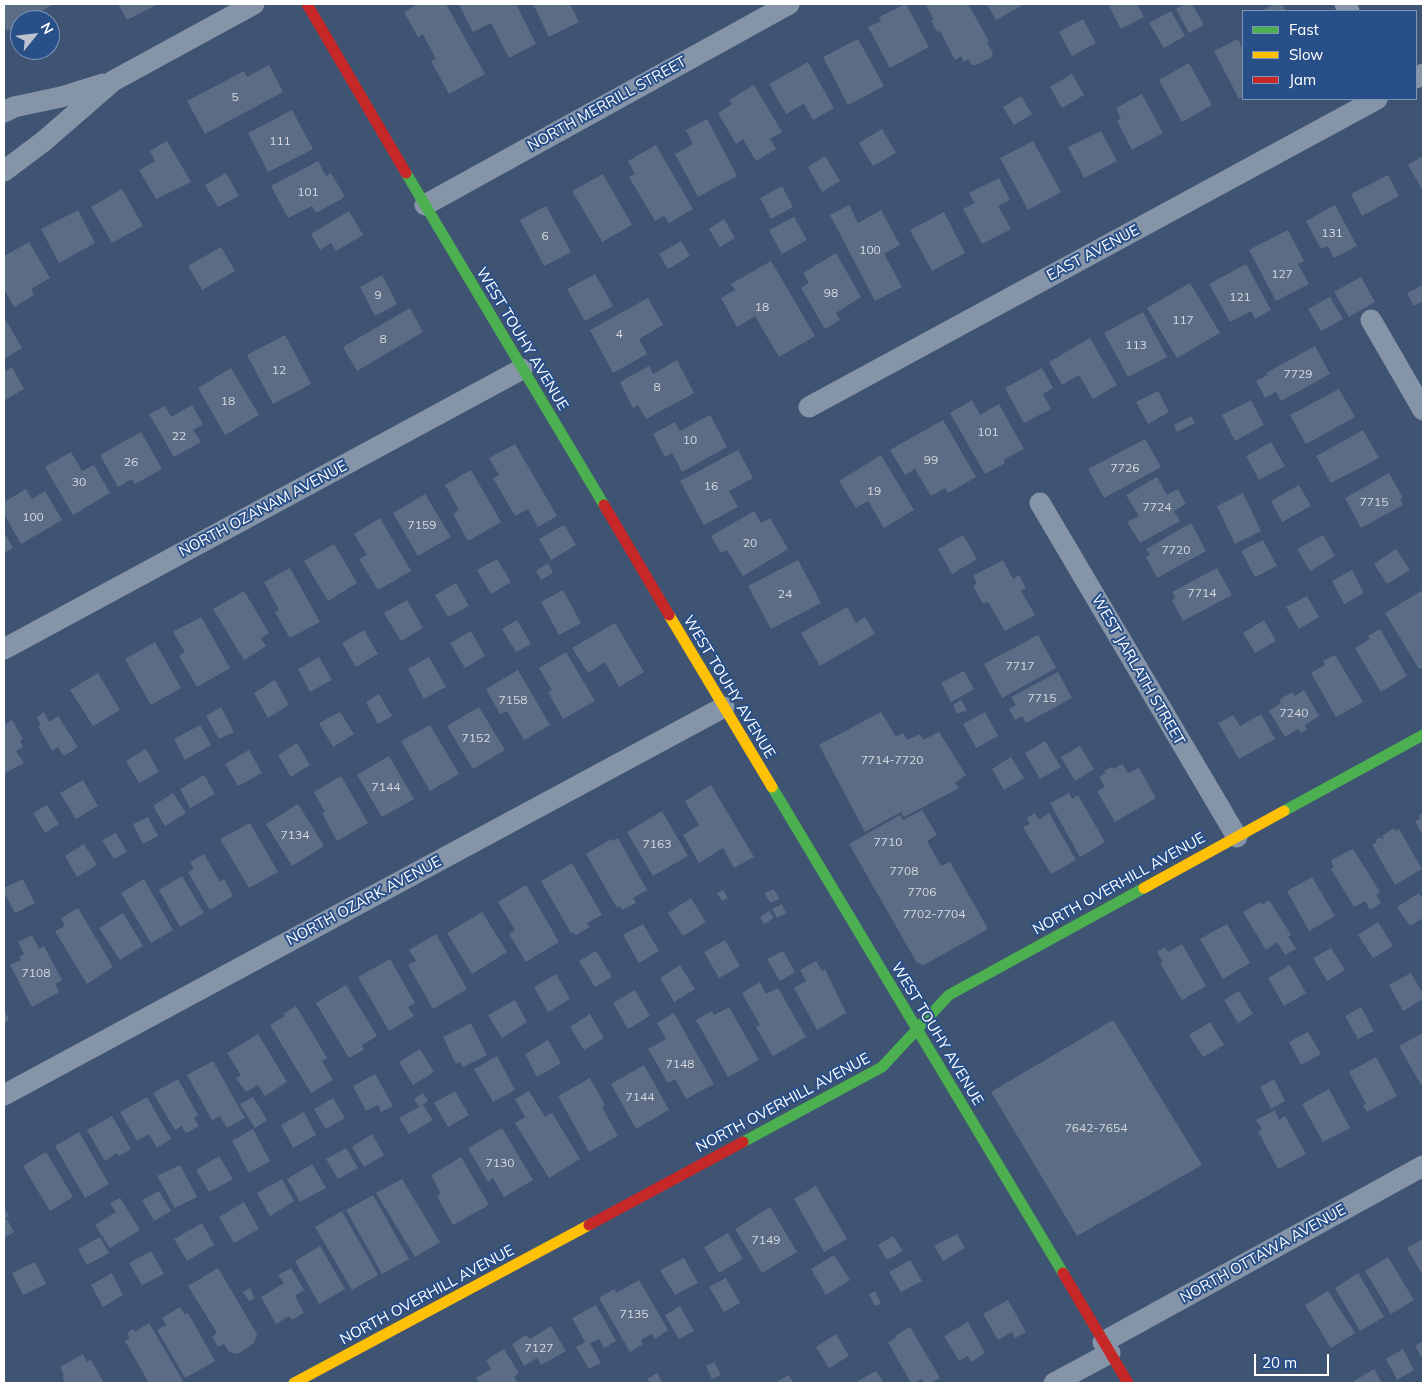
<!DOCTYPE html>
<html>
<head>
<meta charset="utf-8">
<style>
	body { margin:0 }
	#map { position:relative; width:1427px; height:1387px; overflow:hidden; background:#3f5373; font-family:Mulish,sans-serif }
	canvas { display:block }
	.frame { position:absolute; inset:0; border:5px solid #fff; pointer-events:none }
	.legend { position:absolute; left:1242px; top:10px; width:175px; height:90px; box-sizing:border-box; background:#294f89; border:1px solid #7f95b8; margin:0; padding:6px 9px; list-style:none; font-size:15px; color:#fff }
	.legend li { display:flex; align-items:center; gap:10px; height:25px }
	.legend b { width:25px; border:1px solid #7f95b8 }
	.north { position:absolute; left:10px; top:10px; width:50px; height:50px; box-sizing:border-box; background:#294f89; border:1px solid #7f95b8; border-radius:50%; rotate:61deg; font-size:14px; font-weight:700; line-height:20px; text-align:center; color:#fff }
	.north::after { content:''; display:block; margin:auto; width:18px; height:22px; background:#bcc3ce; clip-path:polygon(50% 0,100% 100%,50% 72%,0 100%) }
	.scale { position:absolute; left:1254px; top:1354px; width:75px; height:22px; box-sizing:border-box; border:2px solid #fff; border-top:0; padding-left:6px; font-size:15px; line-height:18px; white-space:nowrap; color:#fff; -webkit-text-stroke:4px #294f89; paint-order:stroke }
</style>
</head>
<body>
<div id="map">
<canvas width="1427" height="1387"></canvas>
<div class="frame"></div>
<ul class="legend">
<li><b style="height:6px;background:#4caf50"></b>Fast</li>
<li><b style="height:6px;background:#ffc107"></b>Slow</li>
<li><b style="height:6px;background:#c62828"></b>Jam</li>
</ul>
<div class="north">N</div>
<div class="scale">20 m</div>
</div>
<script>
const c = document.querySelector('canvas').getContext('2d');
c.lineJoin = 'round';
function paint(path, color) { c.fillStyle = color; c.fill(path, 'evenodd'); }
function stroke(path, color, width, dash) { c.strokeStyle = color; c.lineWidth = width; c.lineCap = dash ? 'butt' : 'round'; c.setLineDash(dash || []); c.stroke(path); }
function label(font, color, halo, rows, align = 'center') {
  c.font = font + ' Mulish,sans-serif'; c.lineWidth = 4; c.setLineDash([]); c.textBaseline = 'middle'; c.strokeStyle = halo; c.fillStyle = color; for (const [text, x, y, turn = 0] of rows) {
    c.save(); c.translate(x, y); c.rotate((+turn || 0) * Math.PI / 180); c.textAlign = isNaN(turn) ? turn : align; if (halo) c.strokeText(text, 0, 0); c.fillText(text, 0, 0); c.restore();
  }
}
paint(new Path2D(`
	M4 4H54L26 20H20V24L7 31 4 25Z
	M118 4H158L127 20Z
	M418 4H446L485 74 449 94 431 61 436 59 423 34 418 37 404 12Z
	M462 4H516L536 44 509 58 491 23 473 32 459 5Z
	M533 4H570L579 22 549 37Z
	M905 4H906L929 47 890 68 868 27 881 21 879 17Z
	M928 4H968L989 41 987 42 993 53 991 58 976 65H972L968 59 964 62 961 56 955 60 940 31 938 33 931 21 934 20 926 5Z
	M987 4H1020L1021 6 996 20Z
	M1114 4H1137L1144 17 1121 29 1109 6Z
	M1186 4H1192L1204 25 1189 33 1176 9Z
	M1274 4H1282L1286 11H1261Z
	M1171 11 1185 36 1164 48 1149 23Z
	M1083 19 1096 43 1072 56 1059 32Z
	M858 39 884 86 848 105 823 57Z
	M1238 39 1243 50V97L1239 99 1214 51Z
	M808 62 834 108 813 120 804 104 786 114 769 84Z
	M1189 63 1212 105 1182 122 1159 80Z
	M269 65 283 92 205 134 187 101 244 71 247 77Z
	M1072 74 1084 95 1062 108 1050 87Z
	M754 85 782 132 770 139 776 149 756 161 743 139 736 144 718 113 732 104 729 100Z
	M1142 94 1163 133 1132 150 1117 121 1121 119 1116 108Z
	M1021 96 1032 114 1014 125 1003 107Z
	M292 110 313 149 268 172 248 133Z
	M707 119 737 176 698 197 675 154 693 144 686 130Z
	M882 129 896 153 873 166 859 143Z
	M1101 131 1117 161 1084 178 1068 147Z
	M167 141 191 182 156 199 139 170 155 161 150 151Z
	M1033 141 1061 192 1028 210 1000 158Z
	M656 145 693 209 669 223 664 216 655 221 629 177 635 174 628 161Z
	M825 156 840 181 822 192 808 167Z
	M1423 156V191L1408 165Z
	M318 161 326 176 331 173 345 197 316 213 312 206 288 218 271 186Z
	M226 173 239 196 218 207 205 185Z
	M603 174 632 225 602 242 572 191Z
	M1388 175 1399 196 1362 216 1351 194Z
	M999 178 1010 200 998 206 1011 229 982 244 963 209 975 203 969 193Z
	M782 186 793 207 771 219 760 198Z
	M122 189 143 226 112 243 91 207Z
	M849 205 858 223 881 210 900 245 884 254 902 287 875 301 830 215Z
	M1335 205 1357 246 1334 258 1328 246 1321 249 1306 221Z
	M546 206 571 252 544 266 520 220Z
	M78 210 95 243 59 263 41 229Z
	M349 211 363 235 336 251 331 243 320 250 311 234Z
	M944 212 965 253 932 271 910 230Z
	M794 217 807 240 782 254 769 230Z
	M724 219 735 238 720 247 709 229Z
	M1288 230 1304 261 1298 264 1309 284 1276 301 1249 250Z
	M681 241 690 256 668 269 659 254Z
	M29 242 50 278 31 289 34 295 14 307 4 289V256Z
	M221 247 235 271 202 290 188 266Z
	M836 253 861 297 836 313 840 320 825 329 801 288 809 283 803 273Z
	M771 261 815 336 779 357 755 316 737 327 721 298 735 290 731 284Z
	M1246 264 1271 310 1255 319 1251 311 1230 322 1209 284Z
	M595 274 613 306 585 321 567 289Z
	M382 275 397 304 375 316 360 287Z
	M1361 277 1375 302 1349 317 1334 292Z
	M1190 283 1220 333 1177 358 1147 308Z
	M1423 285V301L1414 306 1407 293Z
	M1330 297 1343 319 1321 331 1308 309Z
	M648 298 663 325 639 339 647 354 613 373 590 330Z
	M410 308 423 332 357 371 343 347Z
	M1143 312 1167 357 1128 377 1104 333Z
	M4 317 22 348 4 359Z
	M285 335 311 384 273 404 247 355Z
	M1090 338 1117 385 1093 399 1079 375 1062 385 1049 362Z
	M1315 346 1330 374 1281 401 1276 392 1265 398 1256 381 1268 375 1266 373Z
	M677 360 694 393 646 419 638 405 633 408 620 382 649 366 653 374Z
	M12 367 24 389 5 400 4 372Z
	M231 368 259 415 225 435 198 388Z
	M1042 368 1053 388 1043 394 1051 409 1024 423 1005 388Z
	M1339 389 1355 417 1306 444 1290 415Z
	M1158 391 1169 412 1148 424 1136 402Z
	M972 400 980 415 999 404 1024 449 1003 460 1005 463 985 474 950 413Z
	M1251 400 1264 425 1235 441 1222 415Z
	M192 405 203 424 193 430 201 442 174 457 149 414 165 406 171 417Z
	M710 415 727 447 682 472 672 453 665 457 653 434 675 422 680 431Z
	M1191 416 1195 423 1177 432 1174 425Z
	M943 420 976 477 948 493 945 488 931 496 915 469 905 475 890 450Z
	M1363 430 1379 458 1331 483 1316 456Z
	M141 432 162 469 135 484 132 479 118 487 100 455Z
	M1145 439 1161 467 1104 498 1088 469Z
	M1271 442 1285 466 1259 480 1246 456Z
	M515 444 557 516 538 527 528 509 515 516 493 478 499 475 489 458Z
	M738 450 753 478 729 491 738 507 704 525 680 481Z
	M71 452 82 471 94 465 110 493 73 515 45 467Z
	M881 455 914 510 884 528 868 501 856 508 839 481Z
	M471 470 501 522 468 541 453 514 459 510 445 485Z
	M1389 473 1403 498 1400 499 1403 505 1361 528 1345 498Z
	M1157 477 1167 495 1178 489 1186 504 1174 511 1180 521 1140 543 1127 522 1139 516 1126 495Z
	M1299 485 1311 506 1282 522 1271 501Z
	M26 489 32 499 45 491 62 520 21 544 4 514V502Z
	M1243 493 1261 531 1235 544 1217 506Z
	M425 494 451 537 418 556 393 513Z
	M754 511 761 523 770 518 788 549 743 576 727 550 721 553 711 536Z
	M380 518 411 571 378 590 359 559 367 555 354 534Z
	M1191 523 1206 551 1157 578 1146 557 1150 555 1146 549Z
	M564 525 576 545 551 560 539 539Z
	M4 532 13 548 4 553Z
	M963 535 977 559 952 574 938 549Z
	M1323 535 1335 556 1310 571 1297 549Z
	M1263 540 1277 566 1255 577 1241 551Z
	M334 544 357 583 328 601 304 561Z
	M1396 549 1410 570 1387 584 1374 564Z
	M497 559 511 582 491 594 477 570Z
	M798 560 821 603 771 629 748 586Z
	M1003 560 1013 579 1019 575 1026 588 1021 591 1035 615 1005 631 988 602 983 604 973 586 977 583 973 576Z
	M548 563 553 573 541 580 536 571Z
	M290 568 320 622 290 638 275 612 279 610 264 582Z
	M1217 568 1232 595 1183 621 1172 600 1175 598 1172 592Z
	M1352 570 1364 593 1344 604 1332 581Z
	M456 583 469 606 448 617 435 595Z
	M563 590 581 623 559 635 541 602Z
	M1423 590V667L1419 669 1385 613Z
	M244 591 269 633 261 638 266 646 244 660 213 609Z
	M1307 596 1319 617 1299 629 1286 607Z
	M407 600 423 628 401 641 384 613Z
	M847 607 856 623 865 617 875 634 820 666 801 633Z
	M201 617 230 668 197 687 179 656 185 652 173 632Z
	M517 620 531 644 516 652 502 629Z
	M1264 620 1276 641 1255 653 1243 633Z
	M615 623 644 672 619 687 605 662 588 673 572 648Z
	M1380 629 1407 676 1381 692 1355 648 1370 639 1368 636Z
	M364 630 378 654 356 667 342 643Z
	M471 631 485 656 465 668 450 643Z
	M1038 635 1056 668 1002 698 984 664Z
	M155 642 181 688 151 705 125 659Z
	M566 652 595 701 563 719 548 692 552 690 539 668Z
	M1335 655 1363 702 1336 717 1311 673 1325 665 1323 661Z
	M319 657 332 680 310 692 298 669Z
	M429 657 446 687 424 699 408 669Z
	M518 670 550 725 524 740 507 711 500 714 486 689Z
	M964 671 974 689 951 702 941 683Z
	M1058 672 1072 698 1026 723 1022 716 1015 720 1009 709 1016 705 1011 697Z
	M98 673 120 710 93 726 70 690Z
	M275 680 289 705 268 718 254 693Z
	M1304 690 1319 716 1305 725 1307 729 1301 733 1298 729 1285 737 1269 711 1281 703 1279 700 1292 692 1295 696Z
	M379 694 392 716 378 724 366 702Z
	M961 700 967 710 957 714 953 705Z
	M221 707 234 732 219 739 206 716Z
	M479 707 505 750 473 769 447 726Z
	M44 712 49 722 58 716 78 747 64 756 58 747 52 751 38 726 41 725 37 717Z
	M340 712 354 734 333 747 319 723Z
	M881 712 896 737 903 733 907 740 920 734 923 740 939 732 966 775 955 783 959 788 904 817 901 812 865 832 819 745Z
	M985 712 998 736 976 748 963 724Z
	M1261 714 1275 739 1239 759 1218 723 1233 715 1240 726Z
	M12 720 23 739 20 741 23 747 16 751 24 763 4 774V725Z
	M200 725 211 745 185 760 174 739Z
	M430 725 459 774 430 791 401 741Z
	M1045 741 1061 767 1040 779 1025 753Z
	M297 743 310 765 291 777 278 755Z
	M1080 746 1094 769 1075 781 1061 757Z
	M146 749 159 772 139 783 126 761Z
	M249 750 262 773 238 786 225 764Z
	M389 756 414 799 382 817 357 775Z
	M1011 757 1024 778 1004 790 992 769Z
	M1122 764 1128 773 1139 768 1156 798 1115 822 1097 791 1105 787 1099 777 1106 773 1104 771 1111 767 1114 769Z
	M204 775 215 794 190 808 180 789Z
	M341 776 368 823 337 841 322 813 325 812 314 792Z
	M83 780 98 806 76 819 60 793Z
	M711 785 754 857 734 868 723 848 699 863 683 835 699 825 685 801Z
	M173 793 186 813 165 826 153 806Z
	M1069 793 1072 799 1078 795 1105 842 1080 857 1050 803Z
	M298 804 324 846 292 866 266 824Z
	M47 805 59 824 45 833 33 813Z
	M922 810 937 835 927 841 941 866 950 862 988 929 924 965 917 963 849 844 900 815 903 820Z
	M662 811 688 856 653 876 627 832Z
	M1035 813 1039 820 1049 813 1076 860 1051 874 1023 827 1030 824 1027 818Z
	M1423 813V836L1415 821 1420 819 1419 816Z
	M148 817 158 836 143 844 133 824Z
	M250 823 278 872 249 888 220 839Z
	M1394 828 1395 831 1399 829 1422 869 1395 885 1372 845 1377 842 1376 840 1380 837 1382 839 1384 838 1382 836Z
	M116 833 127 852 114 859 102 840Z
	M618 838 647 890 633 898 636 903 622 910 620 906 617 908 586 854 611 839 612 841Z
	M84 844 97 865 77 877 65 856Z
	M1353 849 1380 892 1376 895 1381 903 1370 910 1365 901 1354 907 1331 869 1334 867 1331 860Z
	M204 854 220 882 224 879 233 896 210 910 188 872 194 869 190 862Z
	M572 863 602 915 587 923 590 927 576 935 573 932 571 933 541 881Z
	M182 876 204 913 180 927 159 890Z
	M1312 877 1335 916 1309 931 1287 891Z
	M23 879 35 903 15 913 4 892V888Z
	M144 879 173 930 151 943 121 893Z
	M526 885 559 942 526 962 509 934 515 930 498 902Z
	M774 889 779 899 770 903 765 893Z
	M723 890 728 898 722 901 717 893Z
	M1419 893 1423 900V918L1410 926 1397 907Z
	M691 898 706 922 683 936 668 913Z
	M1269 900 1291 935 1288 936 1296 949 1285 955 1277 942 1266 950 1243 912 1260 902 1262 905Z
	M782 904 786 913 777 918 772 909Z
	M78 908 113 967 87 984 55 931 65 926 61 918Z
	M769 911 774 918 764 924 760 917Z
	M482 912 507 952 472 974 447 933Z
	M123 913 143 946 120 960 99 928Z
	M1378 922 1393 946 1373 958 1358 935Z
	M643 924 659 951 639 963 623 935Z
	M1227 924 1250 963 1223 979 1200 939Z
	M436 934 467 989 433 1009 408 965 416 961 409 950Z
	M32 935 39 949 44 946 62 980 55 984 59 992 32 1007 10 965 21 960 19 957 24 954 18 942Z
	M725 940 740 966 719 978 704 952Z
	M1182 944 1206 986 1182 1000 1160 963 1163 962 1157 952 1165 947 1168 952Z
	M1331 948 1345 970 1327 981 1313 958Z
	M596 951 612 977 595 987 579 961Z
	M783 951 795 972 780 981 767 959Z
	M390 959 415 1003 408 1007 414 1016 389 1031 358 977Z
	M816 961 822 971 825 969 846 1013 817 1030 794 988 806 981 800 970Z
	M680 965 695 989 674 1002 660 978Z
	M1290 965 1306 993 1284 1006 1268 978Z
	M1411 973 1423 994V999L1403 1011 1389 985Z
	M556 974 570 999 548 1012 534 987Z
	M760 982 766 994 778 988 806 1037 773 1056 756 1027 760 1025 742 993Z
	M346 985 377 1036 362 1045 364 1050 349 1058 316 1003Z
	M635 990 650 1016 628 1029 613 1003Z
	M1239 991 1253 1014 1238 1023 1224 1000Z
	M515 1000 527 1022 502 1038 488 1015Z
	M296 1006 327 1058 322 1061 333 1080 311 1093 270 1025 285 1016 283 1014Z
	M729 1007 759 1060 728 1077 696 1020 712 1011 714 1015Z
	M1361 1007 1374 1031 1358 1039 1345 1016Z
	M4 1010 9 1020 4 1023Z
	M674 1013 714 1084 686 1099 675 1079 668 1083 648 1049 666 1039 657 1023Z
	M590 1014 604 1038 584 1050 570 1027Z
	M1113 1020 1202 1165 1077 1236 991 1092Z
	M1210 1022 1224 1045 1203 1057 1189 1035Z
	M471 1023 487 1055 463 1067 460 1062 456 1064 443 1037Z
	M1308 1032 1321 1054 1301 1065 1289 1042Z
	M1423 1033V1084L1421 1085 1399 1046Z
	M258 1034 287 1082 265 1096 258 1085 246 1092 236 1078 241 1075 227 1053Z
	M548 1040 561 1063 537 1077 525 1054Z
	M420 1049 434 1072 413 1085 399 1062Z
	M497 1056 515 1090 493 1102 474 1069Z
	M1376 1057 1397 1096 1367 1112 1363 1106 1366 1104 1349 1072Z
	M213 1061 245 1118 227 1128 220 1116 212 1120 187 1075Z
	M644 1065 669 1110 636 1129 611 1084Z
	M375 1074 393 1106 381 1112 378 1105 366 1111 353 1086Z
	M590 1078 605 1105 602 1107 618 1136 589 1152 558 1096Z
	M178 1079 198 1115 194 1118 199 1126 186 1133 182 1126 175 1130 153 1093Z
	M1274 1079 1285 1101 1271 1109 1260 1087Z
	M1329 1089 1350 1128 1323 1142 1302 1104Z
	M455 1091 469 1115 448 1127 434 1103Z
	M529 1091 545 1117 552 1113 580 1159 549 1178 515 1123 525 1117 515 1099Z
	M423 1093 428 1101 419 1107 414 1099Z
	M147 1097 171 1139 157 1148 149 1134 137 1141 120 1112Z
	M253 1097 267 1120 255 1128 240 1104Z
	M333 1098 345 1118 326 1129 314 1109Z
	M423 1105 433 1120 409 1134 399 1118Z
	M1275 1110 1279 1120 1285 1116 1306 1154 1278 1169 1258 1131 1262 1129 1256 1120Z
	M304 1112 316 1135 293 1148 281 1125Z
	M112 1116 131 1149 119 1156 117 1153 105 1161 87 1130Z
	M502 1128 533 1180 504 1197 493 1178 488 1182 468 1148Z
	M253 1129 270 1161 249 1173 232 1141Z
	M79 1132 109 1184 85 1198 55 1146Z
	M372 1134 384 1155 364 1167 352 1147Z
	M346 1148 358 1168 338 1179 326 1159Z
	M46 1152 73 1197 50 1211 23 1166Z
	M219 1156 233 1179 209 1192 196 1170Z
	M461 1157 489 1205 453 1225 437 1196 441 1194 431 1175Z
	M312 1164 326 1188 300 1202 287 1179Z
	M180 1165 197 1197 175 1208 157 1176Z
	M282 1179 294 1201 270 1216 257 1193Z
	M402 1179 440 1242 415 1257 376 1193Z
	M816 1186 847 1239 824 1252 794 1199Z
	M159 1191 171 1211 154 1221 142 1200Z
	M373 1195 409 1259 382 1274 346 1210Z
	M120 1198 140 1230 110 1248 95 1225 116 1212 110 1203Z
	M244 1202 259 1229 234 1243 219 1217Z
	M770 1207 797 1252 762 1273 735 1229Z
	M4 1208 9 1216 6 1218 14 1232 4 1238Z
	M342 1211 378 1275 352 1290 315 1227Z
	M202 1223 214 1245 187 1261 174 1239Z
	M728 1233 743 1259 719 1273 704 1247Z
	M957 1234 965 1248 943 1261 934 1246Z
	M893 1236 903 1251 887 1260 878 1245Z
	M100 1237 109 1253 87 1265 78 1249Z
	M1423 1239V1276L1407 1248Z
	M320 1246 345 1289 319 1304 295 1261Z
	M151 1251 164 1274 142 1285 129 1263Z
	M834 1255 850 1280 826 1295 811 1269Z
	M1388 1257 1414 1300 1391 1314 1365 1271Z
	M684 1258 698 1283 675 1295 660 1270Z
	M910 1260 922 1281 901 1292 889 1272Z
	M35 1262 46 1284 23 1295 12 1273Z
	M218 1268 257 1334 254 1343 238 1354 229 1352 224 1344 218 1347 212 1336 217 1333 188 1286Z
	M291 1268 304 1290 295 1296 304 1313 292 1320 289 1316 276 1324 261 1297 284 1283 278 1275Z
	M112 1273 123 1295 103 1307 91 1285Z
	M1358 1273 1384 1317 1360 1331 1335 1288Z
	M726 1278 740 1303 724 1312 709 1287Z
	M639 1280 668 1330 655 1339 652 1334 641 1340 643 1344 630 1352 599 1298 614 1289 616 1293Z
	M250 1288 255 1298 249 1301 243 1292Z
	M875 1291 881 1304 875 1306 869 1294Z
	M1328 1291 1355 1333 1331 1348 1305 1305Z
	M1008 1300 1026 1332 1015 1338 1012 1332 998 1340 983 1314Z
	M596 1305 616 1341 604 1348 599 1339 590 1343 601 1363 589 1369 576 1347 585 1342 572 1318Z
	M680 1306 694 1331 679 1339 665 1315Z
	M180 1307 185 1315 188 1313 215 1361 185 1378 157 1330 166 1325 162 1318Z
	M968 1322 985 1353 971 1362 968 1356 959 1361 944 1336Z
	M149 1323 183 1381 179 1383H149L125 1341 130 1338 127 1333 133 1329 135 1332Z
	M551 1326 566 1351 541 1365 537 1358 524 1366 512 1344 526 1335 530 1339Z
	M910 1327 940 1378 930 1383H924L922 1379 915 1383H911L888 1342 897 1337 896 1335Z
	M836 1334 849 1356 829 1368 816 1347Z
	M1423 1341V1360L1415 1346Z
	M504 1349 519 1373 514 1377 518 1383H480L476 1378 491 1369 486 1360Z
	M1403 1349 1414 1370 1397 1380 1386 1359Z
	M83 1354 87 1362 91 1360 104 1383H65L62 1376 64 1375 60 1367Z
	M714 1362 721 1375 712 1379 706 1366Z
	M1374 1369 1382 1383H1355L1354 1381Z
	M876 1371 884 1383H855Z
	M657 1373 662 1382 650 1383 647 1379Z
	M789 1375 793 1383H775Z`), '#5c6c85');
stroke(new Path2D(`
	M1345 4 1349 11
	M1416 78 1423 74
	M4 112 14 107 61 97 103 84
	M4 171 44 141 113 81 254 4
	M425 205 789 4
	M1371 320 1423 410
	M809 407 1377 99
	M1040 503 1237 837
	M4 649 522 369
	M4 1095 724 707
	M1103 1342 1423 1166
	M1054 1383 1110 1353`), '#8694a8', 21);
stroke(new Path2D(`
	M406 173 604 505
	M772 787 1063 1273
	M1284 811 1423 735
	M743 1142 882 1067 949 995 1144 888`), '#4caf50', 11);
stroke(new Path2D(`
	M669 615 772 787
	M1144 888 1284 811
	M294 1383 589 1225`), '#ffc107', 11);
stroke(new Path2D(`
	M307 4 406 173
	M604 505 669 615
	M589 1225 743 1142
	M1063 1273 1128 1383`), '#c62828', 11);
label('12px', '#d6dae0', null, [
	["5",235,97],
	["111",280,141],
	["101",308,192],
	["131",1332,233],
	["6",545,236],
	["100",870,250],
	["127",1282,274],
	["98",831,293],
	["9",378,295],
	["121",1240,297],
	["18",762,307],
	["117",1183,320],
	["4",619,334],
	["8",383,339],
	["113",1136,345],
	["12",279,370],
	["7729",1298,374],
	["8",657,387],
	["18",228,401],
	["101",988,432],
	["22",179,436],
	["10",690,440],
	["99",931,460],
	["26",131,462],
	["7726",1125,468],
	["30",79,482],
	["16",711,486],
	["19",874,491],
	["7715",1374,502],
	["7724",1157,507],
	["100",33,517],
	["7159",422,525],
	["20",750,543],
	["7720",1176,550],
	["7714",1202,593],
	["24",785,594],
	["7717",1020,666],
	["7715",1042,698],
	["7158",513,700],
	["7240",1294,713],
	["7152",476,738],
	["7714-7720",892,760],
	["7144",386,787],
	["7134",295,835],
	["7710",888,842],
	["7163",657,844],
	["7708",904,871],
	["7706",922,892],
	["7702-7704",934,914],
	["7108",36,973],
	["7148",680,1064],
	["7144",640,1097],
	["7642-7654",1096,1128],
	["7130",500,1163],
	["7149",766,1240],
	["7135",634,1314],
	["7127",539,1348]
]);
label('15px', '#fff', '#294f89', [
	["NORTH MERRILL STREET",607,104,-29],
	["EAST AVENUE",1093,253,-28],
	["WEST TOUHY AVENUE",522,339,59],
	["NORTH OZANAM AVENUE",263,509,-28],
	["WEST JARLATH STREET",1138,670,60],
	["WEST TOUHY AVENUE",729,687,59],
	["NORTH OVERHILL AVENUE",1119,884,-29],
	["NORTH OZARK AVENUE",364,901,-28],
	["WEST TOUHY AVENUE",937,1034,59],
	["NORTH OVERHILL AVENUE",783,1103,-28],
	["NORTH OTTAWA AVENUE",1263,1254,-29],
	["NORTH OVERHILL AVENUE",427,1295,-28]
]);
</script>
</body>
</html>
